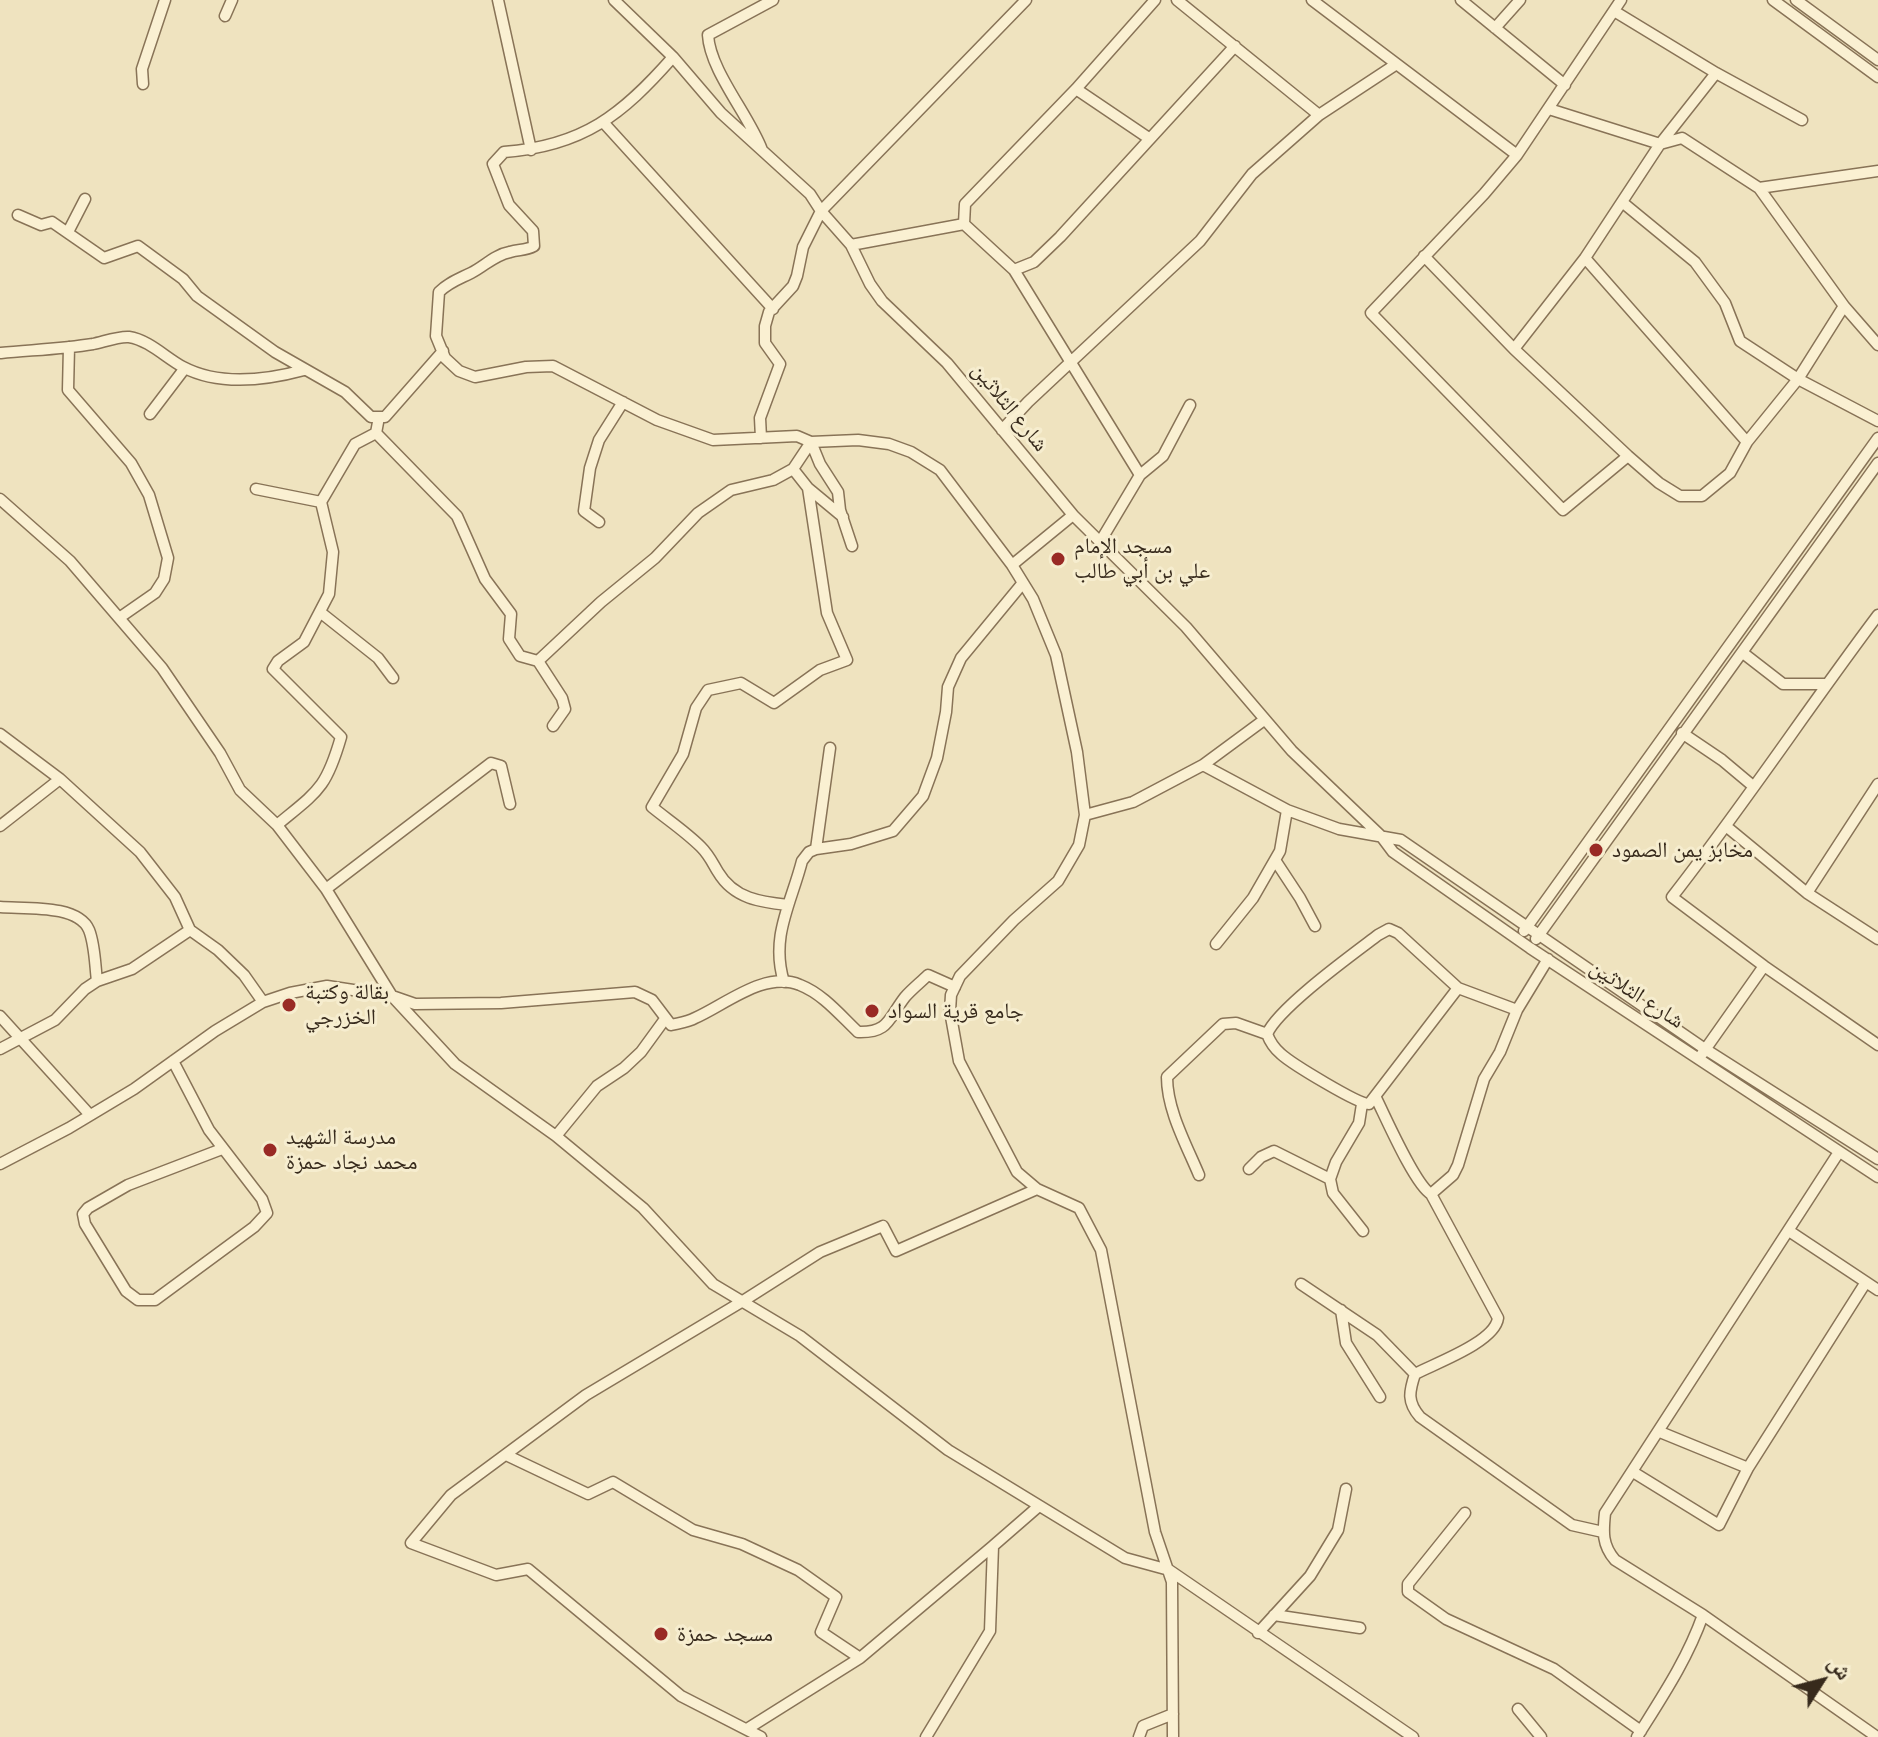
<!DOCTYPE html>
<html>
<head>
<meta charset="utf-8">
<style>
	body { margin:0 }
	#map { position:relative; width:1878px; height:1737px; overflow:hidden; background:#efe3bf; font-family:"Playfair Display","Noto Naskh Arabic",serif }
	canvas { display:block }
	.north { position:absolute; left:1782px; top:1641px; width:80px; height:80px; -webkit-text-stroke:6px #f6edcf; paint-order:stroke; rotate:54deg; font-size:22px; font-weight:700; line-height:32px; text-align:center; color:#372a1c }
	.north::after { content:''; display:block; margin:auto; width:28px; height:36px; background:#372a1c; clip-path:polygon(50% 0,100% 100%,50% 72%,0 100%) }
</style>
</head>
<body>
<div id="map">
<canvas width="1878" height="1737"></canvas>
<div class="north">ش</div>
</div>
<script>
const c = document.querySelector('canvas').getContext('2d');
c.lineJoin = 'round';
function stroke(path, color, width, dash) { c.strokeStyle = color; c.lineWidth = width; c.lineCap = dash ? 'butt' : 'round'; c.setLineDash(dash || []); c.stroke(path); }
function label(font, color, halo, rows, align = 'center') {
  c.font = font + ' "Playfair Display","Noto Naskh Arabic",serif'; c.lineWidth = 6; c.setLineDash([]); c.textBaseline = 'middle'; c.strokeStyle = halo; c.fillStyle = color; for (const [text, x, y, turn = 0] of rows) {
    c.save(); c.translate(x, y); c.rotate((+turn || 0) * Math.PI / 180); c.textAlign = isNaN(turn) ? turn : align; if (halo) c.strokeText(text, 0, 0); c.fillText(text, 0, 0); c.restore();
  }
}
const minor = new Path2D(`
	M498 0 531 150
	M614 0 673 57 721 113 810 194 821 211 851 245 870 284 882 301 947 363 1073 515 1186 627 1292 751 1381 836 1393 852 1530 948 1878 1177
	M1177 0 1319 115
	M1312 0 1517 155
	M1461 0 1565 85
	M1621 0 1517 155 1484 194 1371 313 1563 510 1628 456
	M1773 0 1878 77
	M1796 0 1878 60
	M1614 11 1716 73 1802 120
	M225 16 232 0
	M1495 28 1520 0
	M673 57C622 115 583 146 504 152L493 164 509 205 533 231 534 246C525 251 519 249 510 252 494 255 485 266 471 273 459 279 449 282 439 292L436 336 445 358 459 371 475 377 526 367 553 366 657 420 713 440 797 436 811 442 858 440 889 444 911 452 940 470 1012 565 1033 599 1056 655 1077 752 1085 815 1079 845 1058 881 1014 920 960 976 951 995 950 1011 959 1061 1017 1172 1037 1189 1079 1208 1101 1250 1155 1532 1172 1582 1173 1737
	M143 84 142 69 165 0
	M1076 89 1150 139
	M1549 109 1660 144 1682 138 1759 188 1844 306 1878 345
	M603 122 773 309
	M762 150C749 115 710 71 708 35L773 0
	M1759 188 1878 171
	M1622 202 1695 262 1725 303 1740 341 1798 379 1878 421
	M18 215 41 225 52 222 104 258 138 246 183 279 197 296 275 352 345 392 371 417H385L443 351
	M964 224 965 204 1076 89 1155 0
	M68 232 85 199
	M851 245 964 224 1014 270 1140 475
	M1424 256 1514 349 1628 456 1659 483 1680 496H1702L1730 473 1747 442 1798 379 1844 306
	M1585 258 1747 442
	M1014 270 1034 262 1060 237 1235 46
	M69 347 68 390 131 463 149 495 168 558 164 579 155 593 119 618
	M1514 349 1585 258 1660 144 1716 73
	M1 353C31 350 62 349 93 344 103 342 119 336 129 337 149 340 166 358 183 367 219 386 267 380 304 370
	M150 414 185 368
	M1002 430 1028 402 1200 241 1252 174 1319 115 1395 65
	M376 433 457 516 485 579 511 614 509 639 520 656 538 661 562 698 565 709 553 726
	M761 438 760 418 780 364 765 343V326L769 312 793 286 797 276 803 247 821 211 1026 0
	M811 442 820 464 838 492 840 510 852 546
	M808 488 793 469 811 442
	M256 489 321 502 355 444 376 433 379 417
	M0 499 70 561 162 668 220 753 240 790 277 825 326 889 392 996 455 1064 556 1136 643 1208 713 1284 800 1336 948 1450 1125 1558 1169 1570 1413 1737
	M599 522 584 511 590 468 599 440 623 402
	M1100 542 1140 475 1163 456 1190 405
	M1012 565 1073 515
	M320 612 378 658 393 678
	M1878 615C1808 708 1744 805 1672 897L1764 966 1878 1045
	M1743 653 1783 684H1826
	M538 661 601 602 655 558 698 513 731 490 773 480 793 469
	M1682 733 1722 760 1753 786
	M0 734 60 779 140 852 175 897 190 930 218 950 244 975 263 1002
	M1203 765 1287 810 1339 829 1401 840 1705 1049 1878 1159
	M1085 815 1133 802 1203 765 1264 720
	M277 825C318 791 326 789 341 737L273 669 278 661 304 642 329 594 333 552 321 502
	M0 826 60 779
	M1727 827 1807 893 1878 784
	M816 849 830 748
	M1275 860 1300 898 1315 926
	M326 889 491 763 501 766 510 804
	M1807 893 1878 939
	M788 905C761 902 734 899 718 872 712 862 709 855 701 847 686 832 668 820 652 807L683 754 696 708 708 690 741 683 774 703 820 670 847 660 827 613 808 488 843 517
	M0 907C25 909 78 904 89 930 95 945 95 965 97 981
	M1524 931 1878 438
	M1536 939 1878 463
	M1216 944 1253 898 1280 851 1287 810
	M784 982C770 937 791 904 802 861L809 852 816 849 851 844 893 831 923 796 937 758 946 712 948 687 961 658 1022 584
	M1458 988 1398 933 1389 929 1378 935C1353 954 1278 1008 1267 1034 1270 1042 1275 1049 1281 1054 1292 1064 1358 1104 1369 1104L1458 988 1517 1010
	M0 1016 90 1115
	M0 1049 55 1020 85 989 97 981 132 969 190 930
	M1702 1054 1764 966
	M173 1061 209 1130 262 1199 267 1213 254 1227 155 1300H138L126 1291 85 1224 83 1214 88 1208 128 1185 222 1149
	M1376 1098C1386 1118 1415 1185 1431 1194L1453 1175 1458 1165 1484 1079 1500 1052 1517 1010 1548 959
	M1362 1104 1359 1123 1336 1162 1330 1179 1333 1193 1363 1231
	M556 1136 597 1086 624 1068 641 1052 665 1019
	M1839 1152 1605 1513C1603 1532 1602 1545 1615 1560L1703 1615 1877 1737
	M0 1164 69 1128 134 1089 215 1031 263 1002 290 993 327 986 392 996 415 1004 501 1003 635 992 652 1000 671 1025C679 1023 688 1022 695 1018 725 1005 765 970 800 985 823 994 840 1015 858 1032 889 1033 888 1019 905 997 912 989 921 982 928 975L955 987
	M1249 1169 1261 1157 1274 1151 1330 1179
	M1199 1175C1186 1144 1167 1110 1167 1077L1223 1024 1236 1023 1267 1034
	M1431 1194 1498 1318C1495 1342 1436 1363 1415 1374 1409 1392 1407 1402 1420 1417L1572 1525 1603 1532
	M1789 1231 1878 1290
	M1301 1284 1377 1335 1415 1374
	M1341 1310 1346 1343 1380 1397
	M1660 1432 1748 1468 1866 1282
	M506 1455 588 1494 613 1482 693 1530 742 1544 798 1570 836 1597 821 1632 860 1658 993 1546
	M1633 1472 1719 1525 1748 1468
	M1465 1513 1408 1584V1592L1446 1619 1554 1669 1641 1731
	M1274 1615 1360 1628
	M1258 1633 1310 1576 1338 1530 1346 1489
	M1518 1709 1541 1737
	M747 1729 860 1658
	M761 1737 681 1696 528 1569 496 1575 411 1543 451 1495 586 1395 743 1301 820 1252 883 1226 896 1251 1037 1189
	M926 1737 990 1631 993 1546 1039 1506
	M1139 1737 1143 1726 1173 1714
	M1637 1737C1662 1697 1687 1660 1703 1615`);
stroke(minor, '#887357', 13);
stroke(minor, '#faf0d2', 10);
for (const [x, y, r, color] of [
	[1058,559,8,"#992a25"],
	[1596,850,8,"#992a25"],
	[289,1005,8,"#992a25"],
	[872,1011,8,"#992a25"],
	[270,1150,8,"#992a25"],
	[661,1634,8,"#992a25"]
]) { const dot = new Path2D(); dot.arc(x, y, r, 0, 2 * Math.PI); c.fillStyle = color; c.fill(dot); stroke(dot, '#f6edcf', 3); }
label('22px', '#372a1c', '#f6edcf', [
	["شارع الثلاثين",1010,407,51],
	["شارع الثلاثين",1637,994,33]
]);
label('22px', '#372a1c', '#f6edcf', [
	["مسجد الإمام",1074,546],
	["علي بن أبي طالب",1074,571],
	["مخابز يمن الصمود",1612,850],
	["بقالة وكتبة",305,992],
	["الخزرجي",305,1017],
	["جامع قرية السواد",888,1011],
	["مدرسة الشهيد",286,1137],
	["محمد نجاد حمزة",286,1162],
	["مسجد حمزة",677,1634]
], 'left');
</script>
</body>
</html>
